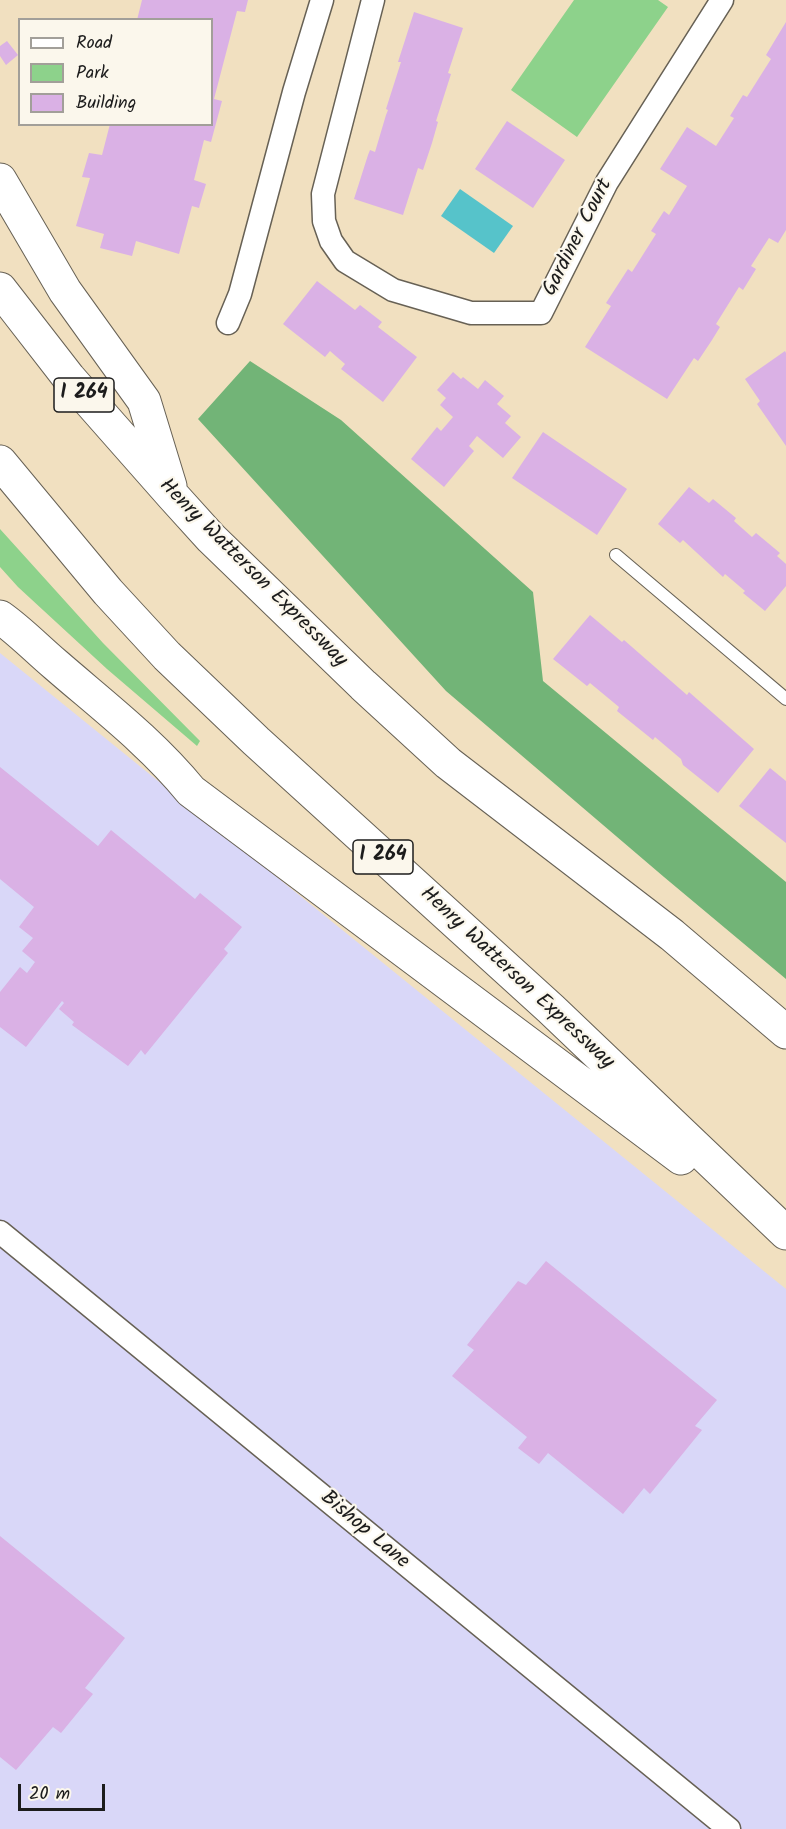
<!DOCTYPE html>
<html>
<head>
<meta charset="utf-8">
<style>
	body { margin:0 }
	#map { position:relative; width:786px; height:1829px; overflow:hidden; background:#f1e0c0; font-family:Kalam,sans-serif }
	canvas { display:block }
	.legend { position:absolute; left:18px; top:18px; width:195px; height:108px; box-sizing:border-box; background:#fbf7ec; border:2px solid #a29f99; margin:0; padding:8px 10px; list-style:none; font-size:18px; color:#1c1c1c }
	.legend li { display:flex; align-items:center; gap:12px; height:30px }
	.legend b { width:30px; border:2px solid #a29f99 }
	.scale { position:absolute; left:18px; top:1784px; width:87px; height:27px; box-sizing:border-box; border:3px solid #1c1c1c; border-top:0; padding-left:8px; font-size:18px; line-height:21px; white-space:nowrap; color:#1c1c1c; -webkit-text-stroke:4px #fbf7ec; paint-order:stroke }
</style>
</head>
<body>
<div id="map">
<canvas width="786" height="1829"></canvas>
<ul class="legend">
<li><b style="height:8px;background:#fff"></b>Road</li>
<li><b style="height:16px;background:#8dd28b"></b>Park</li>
<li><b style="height:16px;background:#dab1e5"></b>Building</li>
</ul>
<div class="scale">20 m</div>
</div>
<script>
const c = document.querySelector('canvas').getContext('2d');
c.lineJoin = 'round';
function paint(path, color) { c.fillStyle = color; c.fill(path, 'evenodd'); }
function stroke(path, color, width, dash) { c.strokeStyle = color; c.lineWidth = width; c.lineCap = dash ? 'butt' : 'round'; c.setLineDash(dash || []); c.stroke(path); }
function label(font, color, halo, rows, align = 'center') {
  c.font = font + ' Kalam,sans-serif'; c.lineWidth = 4.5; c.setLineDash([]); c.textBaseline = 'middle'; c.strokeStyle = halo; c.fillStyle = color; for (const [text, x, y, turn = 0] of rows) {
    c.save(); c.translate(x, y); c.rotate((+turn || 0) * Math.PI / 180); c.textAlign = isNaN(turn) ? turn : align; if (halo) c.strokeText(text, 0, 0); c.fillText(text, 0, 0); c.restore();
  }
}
paint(new Path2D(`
	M0 653 786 1289V1829H0Z`), '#d9d7f8');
paint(new Path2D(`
	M574 0H658L668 7 577 137 511 90Z
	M0 529 103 643 200 741 197 746 107 669 18 587 0 567Z`), '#8dd28b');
paint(new Path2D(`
	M250 361 341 420 533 592 543 681 786 882V979L664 877 446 691 198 419Z`), '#72b477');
paint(new Path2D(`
	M460 189 513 226 494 253 441 216Z`), '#56c3ca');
paint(new Path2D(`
	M142 0H248L245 12 237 11 214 99 222 101 211 142 204 140 194 180 206 184 200 204 199 208 192 206 179 254 136 241 132 256 100 248 104 234 76 226 90 178 82 177 89 153 102 155 110 124H212V20H137Z
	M414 12 463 28 448 73 451 74 436 121 438 122 432 143 423 170 418 168 403 215 354 199 368 155 370 150 375 152 386 115 388 110 386 109 401 62H398Z
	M786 22V230L778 243 769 238 751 266 756 269 743 290 739 287 716 324 720 327 712 340 698 361 694 358 667 399 585 347 611 306 606 303 628 269 632 272 656 234 651 231 664 211 669 215 687 186 660 169 687 127 716 146 734 118 730 116 743 95 747 97 771 59 766 55Z
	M7 41 18 55 6 65 0 56V46Z
	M507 121 565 160 533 208 475 169Z
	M317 281 355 310 360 305 382 322 378 327 417 357 383 402 341 369 345 364 330 351 325 357 283 324Z
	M785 351 786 353V446L757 404 760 401 745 379Z
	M453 372 461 379 463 377 478 389 485 380 504 396 497 404 511 416 505 423 521 437 503 458 477 436 469 446 474 451 444 487 411 459 437 427 441 431 453 417 440 405 446 398 437 390Z
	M543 432 627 489 597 535 512 478Z
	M689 487 709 503 713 499 736 518 734 521 752 537 756 533 780 553 777 556 786 564V586L765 611 743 593 745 591 725 574 723 577 683 540 680 543 658 524Z
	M590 615 622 642 624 640 687 695 689 692 754 749 718 793 683 765 681 759 655 737 653 740 617 711 619 707 590 683 587 686 553 659Z
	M0 767 98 846 111 830 195 899 200 893 242 927 224 949 228 953 145 1055 141 1050 128 1066 72 1025 74 1022 59 1009 64 1003 62 1001 26 1047 0 1027V992L20 967 27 973 35 962 22 951 33 938 19 927 34 907 0 879Z
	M770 768 786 781V843L739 806Z
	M546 1261 717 1400 695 1426 702 1430 650 1494 644 1488 623 1514 548 1453 539 1464 518 1448 527 1437 452 1376 474 1350 467 1345 518 1281 526 1285Z
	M0 1536 125 1638 85 1688 93 1694 61 1733 53 1727 16 1770 0 1757Z`), '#dab1e5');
const service = new Path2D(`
	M616 555 786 699`);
const minor = new Path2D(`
	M373 0 323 194 324 221 331 241 345 261 393 290 471 313H541L607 182 722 0
	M228 323 240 294 294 92 322 0
	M0 1232 729 1829`);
const motorway = new Path2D(`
	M0 180 65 291 144 401 170 486
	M0 289 69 378 173 496 211 538 363 685 448 763 672 935 786 1032
	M0 462 108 592 167 656 256 741 551 1009 786 1233
	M0 617C20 631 37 649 56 665 102 705 152 743 191 791L681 1158`);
stroke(service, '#676155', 14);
stroke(minor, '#676155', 25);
stroke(motorway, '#676155', 35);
stroke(service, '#fff', 12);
stroke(minor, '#fff', 22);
stroke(motorway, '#fff', 33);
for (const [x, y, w] of [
	[84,395,60],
	[383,857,60]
]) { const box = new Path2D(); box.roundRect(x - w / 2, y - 17, w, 34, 4.5); c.fillStyle = '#fbf7ec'; c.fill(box); stroke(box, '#1c1c1c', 1.5); }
label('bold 20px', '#1c1c1c', null, [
	["I 264",84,395],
	["I 264",383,857]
]);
label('21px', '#1c1c1c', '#fbf7ec', [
	["Gardiner Court",579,238,-63],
	["Henry Watterson Expressway",252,574,45],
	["Henry Watterson Expressway",516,979,43],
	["Bishop Lane",364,1531,40]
]);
</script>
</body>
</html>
